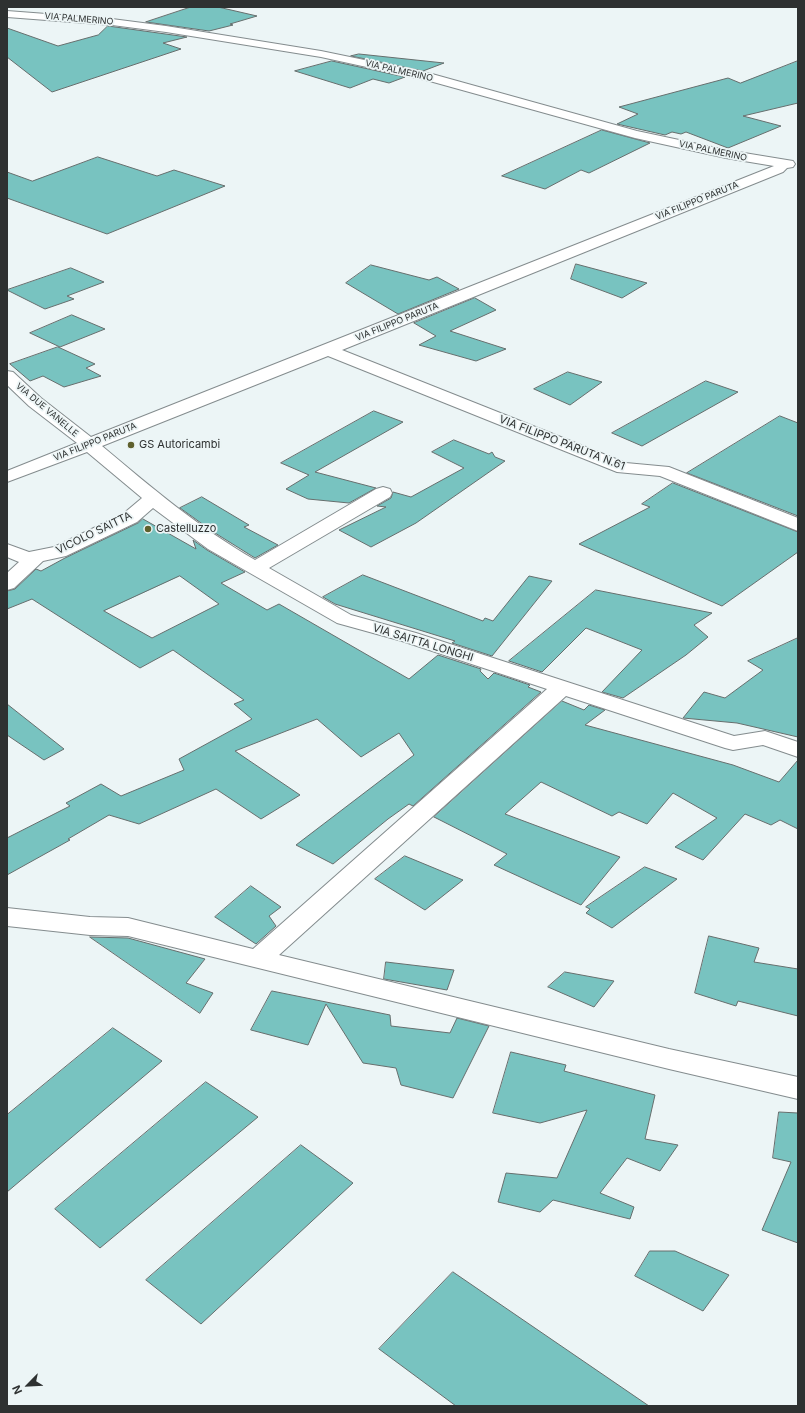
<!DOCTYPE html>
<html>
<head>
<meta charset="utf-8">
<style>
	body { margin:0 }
	#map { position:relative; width:805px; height:1413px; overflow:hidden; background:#ecf5f6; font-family:Inter,sans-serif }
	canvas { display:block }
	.frame { position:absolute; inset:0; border:8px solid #2e3131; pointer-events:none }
	.north { position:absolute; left:8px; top:1365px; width:40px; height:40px; -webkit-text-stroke:3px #ecf5f6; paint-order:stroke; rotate:246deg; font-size:11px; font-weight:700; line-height:16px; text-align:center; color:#2e3131 }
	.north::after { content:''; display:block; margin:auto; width:14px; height:18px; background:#2e3131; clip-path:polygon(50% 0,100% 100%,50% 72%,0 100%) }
</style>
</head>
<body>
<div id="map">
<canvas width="805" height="1413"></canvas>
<div class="frame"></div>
<div class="north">N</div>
</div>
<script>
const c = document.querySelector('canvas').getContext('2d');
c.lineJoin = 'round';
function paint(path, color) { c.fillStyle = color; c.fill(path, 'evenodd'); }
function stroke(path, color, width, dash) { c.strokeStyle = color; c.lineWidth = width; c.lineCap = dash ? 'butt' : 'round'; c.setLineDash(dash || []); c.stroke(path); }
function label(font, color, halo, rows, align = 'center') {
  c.font = font + ' Inter,sans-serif'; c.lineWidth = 3.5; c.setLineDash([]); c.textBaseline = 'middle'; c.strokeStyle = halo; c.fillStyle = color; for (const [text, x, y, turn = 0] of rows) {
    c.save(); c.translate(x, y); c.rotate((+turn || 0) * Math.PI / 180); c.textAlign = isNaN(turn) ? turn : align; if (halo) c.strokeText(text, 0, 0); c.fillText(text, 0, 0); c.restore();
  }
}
const building = new Path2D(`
	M191 7H218L257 16 230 24 233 25 209 31 146 22Z
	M108 26 187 37 163 43 181 49 52 92 7 57V28L58 46 98 35Z
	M359 54 444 63 423 71 351 56Z
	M332 61 405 77 389 83 373 79 350 88 295 71Z
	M798 61V103L743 116 781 126 728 148 686 132 681 134 672 132 665 135 617 124 638 114 619 107 728 78 740 83Z
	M602 130 650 143 589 173 581 170 545 189 502 176Z
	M98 157 157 176 174 170 225 186 107 234 7 198V172L32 181Z
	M576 264 647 283 622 298 571 279Z
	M371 265 429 280 437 277 459 289 398 314 346 283Z
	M71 268 104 282 67 296 74 299 45 309 7 290Z
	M475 298 496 310 450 331 506 349 476 361 419 345 436 336 414 323Z
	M72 315 105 329 60 347 30 333Z
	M58 347 95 364 86 368 101 376 64 387 43 376 30 381 10 364Z
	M568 372 602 382 570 405 534 389Z
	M706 381 738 392 642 446 612 433Z
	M374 411 403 422 315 472 376 488 349 503 308 499 286 489 309 475 281 463Z
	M780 416 798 423V516L687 473Z
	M454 440 489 454 492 452 495 457 505 461 416 523 371 547 339 530 386 507 377 506 391 498 393 492 411 497 464 468 432 452Z
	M673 483 798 532V552L722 606 579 544 650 507 642 504Z
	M202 497 249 525 244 527 278 545 255 558 215 533 180 508Z
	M143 519 196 549 193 540 207 550 245 572 221 583 267 610 279 604 409 679 438 655 481 669 480 671 488 679 494 673 530 685 528 687 541 692 413 806 409 804 388 819 333 864 296 845 414 755 399 733 361 757 317 719 235 751 300 795 261 819 216 789 139 824 109 815 68 839 70 840 7 875V838L70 806 66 803 101 784 121 796 184 770 179 759 252 719 234 704 244 700 173 650 140 668 32 599 7 609V591L15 589 36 569 41 571 65 558 138 523ZM180 576 219 604 152 638 104 611Z
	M363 575 483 621 485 618 493 621 529 576 552 581 492 656 452 643 455 641 335 604 323 597Z
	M596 590 712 613 694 625 708 637 686 655 623 698 602 692 642 650 586 628 542 672 509 661Z
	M798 638V737L737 723 683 718 704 692 725 698 763 670 748 661Z
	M562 701 584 710 589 705 605 710 585 725 733 765 779 782 798 760V829L780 820 771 825 745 814 703 860 675 847 717 818 673 793 647 824 619 812 612 816 541 782 505 814 620 857 581 905 494 865 507 854 434 817Z
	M7 704 64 749 44 760 7 735Z
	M405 856 463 880 425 910 375 879Z
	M645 867 677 879 612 928 586 913 590 909 586 907Z
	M251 886 281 907 269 916 276 926 256 944 215 917Z
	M709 936 759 948 754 962 798 969V1016L738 1001 736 1006 695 993Z
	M90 937 128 938 205 959 186 983 213 993 200 1013Z
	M386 962 454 970 447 990 384 979Z
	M565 972 614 981 594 1007 548 987Z
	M272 991 390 1015 391 1026 450 1033 457 1018 489 1026 453 1098 401 1085 396 1068 363 1063 326 1004 308 1045 251 1030Z
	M113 1028 162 1061 7 1192V1115Z
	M511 1052 566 1065 564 1071 655 1095 645 1139 678 1145 660 1171 627 1158 600 1193 634 1207 630 1219 553 1200 540 1212 498 1202 506 1173 557 1178 587 1110 540 1123 493 1113Z
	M206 1082 258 1117 100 1248 55 1209Z
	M779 1112 798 1113V1243L762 1230 791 1162 773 1158Z
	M301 1145 353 1183 201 1324 146 1280Z
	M650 1251H675L729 1275 703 1311 635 1276Z
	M453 1272 649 1406H456L379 1349Z`);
paint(building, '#78c3c0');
stroke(building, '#666e6d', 1);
const minor = new Path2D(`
	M7 11 112 19 166 26 321 51 432 74 637 131 726 150 793 161 795 164 793 167 787 168 783 172 342 350 626 463 669 467 798 518V531L660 476 617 472 328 356 102 446C152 488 198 527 255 560L376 489 383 487 390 489 392 493 390 497 269 568 351 615 416 633 734 736 765 731 798 742V757L763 745 733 750 725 748 566 696 279 955 669 1049 798 1077V1099L669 1069 128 936 90 935 7 926V908L90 917 128 918 253 949 547 689 402 641 337 623 208 549 153 508 137 522 66 556 43 561 14 588 7 590V573L19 562 7 557V544L29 552 54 547 123 514 142 498 87 452 7 482V471L77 443 29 406 7 385V371L13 372 41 398 91 437 774 166 726 158 635 138 426 80 321 57 166 32 112 25 7 17Z`);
stroke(minor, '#848c8e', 2);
paint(minor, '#fff');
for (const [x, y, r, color] of [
	[131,445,4,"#5f602d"],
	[148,529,4,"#5f602d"]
]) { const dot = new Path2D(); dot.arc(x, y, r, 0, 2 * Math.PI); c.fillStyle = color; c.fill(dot); stroke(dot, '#ecf5f6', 1.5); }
label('9px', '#2e3131', '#ecf5f6', [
	["VIA PALMERINO",79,19,5],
	["VIA PALMERINO",399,71,13],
	["VIA PALMERINO",713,151,12],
	["VIA FILIPPO PARUTA",697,201,-22],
	["VIA FILIPPO PARUTA",397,322,-22],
	["VIA DUE VANELLE",47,410,40],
	["VIA FILIPPO PARUTA",95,442,-22]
]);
label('11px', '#2e3131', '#ecf5f6', [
	["VIA FILIPPO PARUTA N.61",562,443,21],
	["VICOLO SAITTA",94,533,-26],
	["VIA SAITTA LONGHI",423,643,17]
]);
label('11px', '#2e3131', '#ecf5f6', [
	["GS Autoricambi",139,445],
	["Castelluzzo",156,529]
], 'left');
</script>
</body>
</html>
